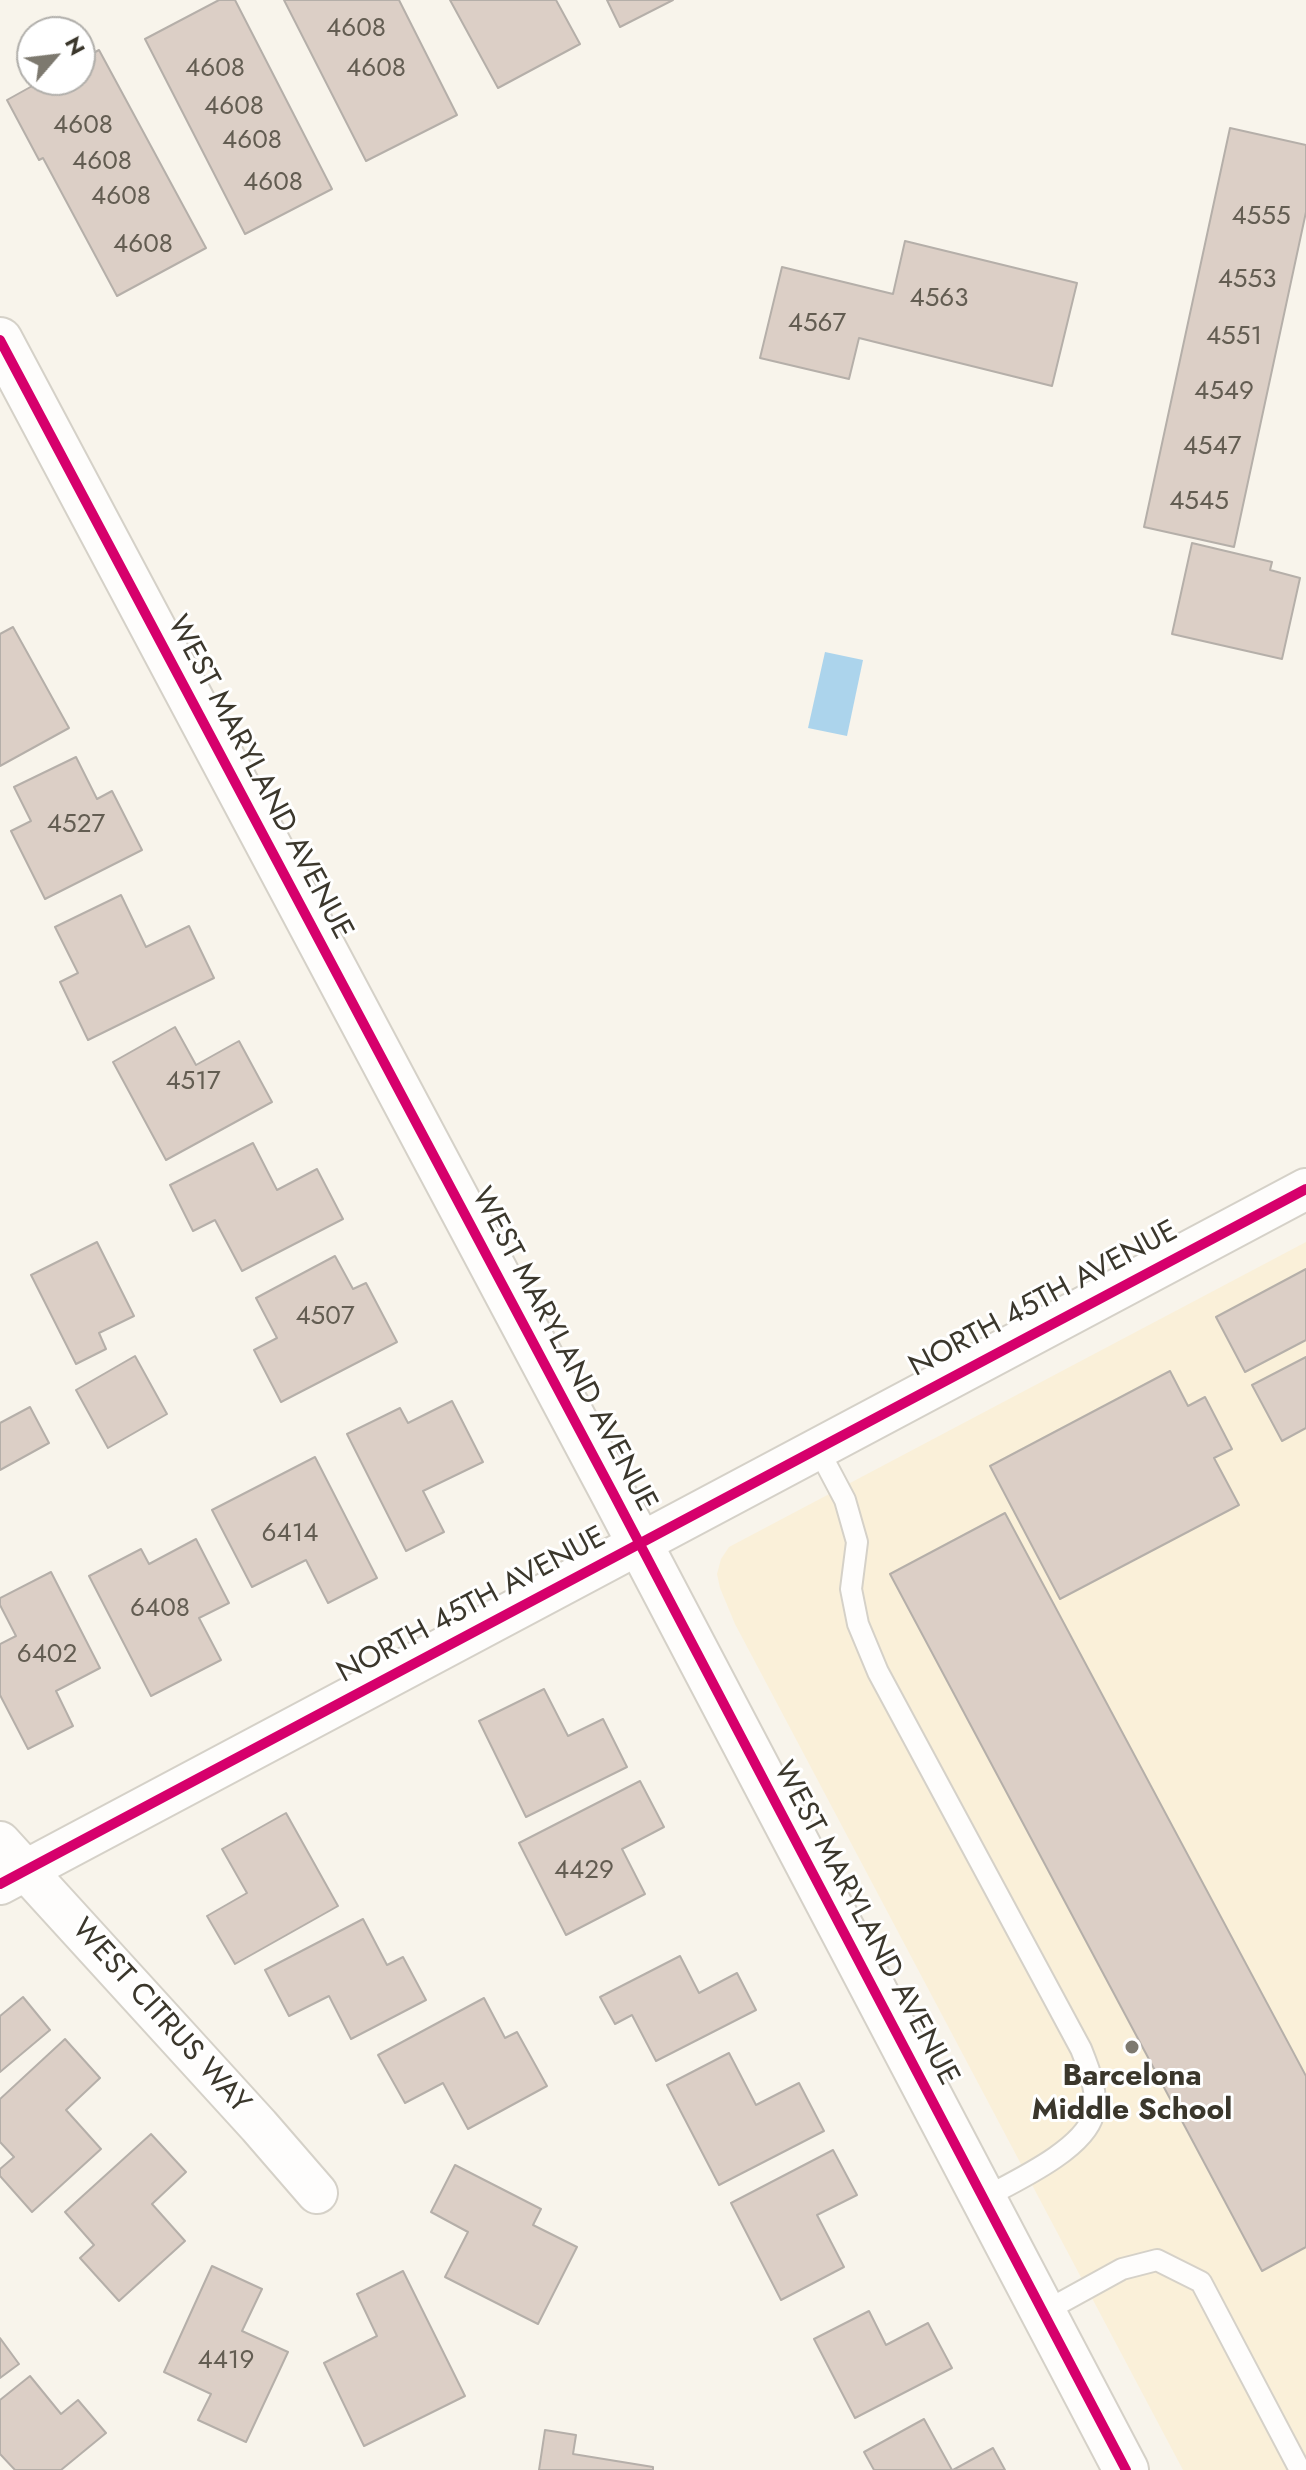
<!DOCTYPE html>
<html>
<head>
<meta charset="utf-8">
<style>
	body { margin:0 }
	#map { position:relative; width:1306px; height:2470px; overflow:hidden; background:#f8f4eb; font-family:Jost,sans-serif }
	canvas { display:block }
	.north { position:absolute; left:16px; top:16px; width:80px; height:80px; box-sizing:border-box; background:#fff; border:2px solid #b1afab; border-radius:50%; rotate:62deg; font-size:22px; font-weight:700; line-height:32px; text-align:center; color:#3b372c }
	.north::after { content:''; display:block; margin:auto; width:28px; height:36px; background:#7d796f; clip-path:polygon(50% 0,100% 100%,50% 72%,0 100%) }
</style>
</head>
<body>
<div id="map">
<canvas width="1306" height="2470"></canvas>
<div class="north">N</div>
</div>
<script>
const c = document.querySelector('canvas').getContext('2d');
c.lineJoin = 'round';
function paint(path, color) { c.fillStyle = color; c.fill(path, 'evenodd'); }
function stroke(path, color, width, dash) { c.strokeStyle = color; c.lineWidth = width; c.lineCap = dash ? 'butt' : 'round'; c.setLineDash(dash || []); c.stroke(path); }
function label(font, color, halo, rows, align = 'center') {
  c.font = font + ' Jost,sans-serif'; c.lineWidth = 6; c.setLineDash([]); c.textBaseline = 'middle'; c.strokeStyle = halo; c.fillStyle = color; for (const [text, x, y, turn = 0] of rows) {
    c.save(); c.translate(x, y); c.rotate((+turn || 0) * Math.PI / 180); c.textAlign = isNaN(turn) ? turn : align; if (halo) c.strokeText(text, 0, 0); c.fillText(text, 0, 0); c.restore();
  }
}
paint(new Path2D(`
	M1306 1242V2470H1183L735 1624 720 1588 717 1574 721 1559 729 1547Z`), '#faf0d9');
paint(new Path2D(`
	M825 652 863 660 847 736 808 728Z`), '#acd4ec');
const building = new Path2D(`
	M219 0H235L332 189 245 234 145 39Z
	M284 0H399L457 115 366 161Z
	M450 0H556L580 44 498 88Z
	M607 0H673L620 27Z
	M99 50 206 248 117 296 43 158 39 160 7 100 43 80H80V60Z
	M1230 128 1306 145V212L1234 547 1144 527Z
	M905 241 1077 283 1052 386 859 338 849 379 760 358 782 267 893 294Z
	M1192 543 1272 562 1270 570 1300 578 1282 659 1172 634Z
	M13 627 69 728 0 766V634Z
	M76 757 97 799 112 791 142 850 45 899 11 831 31 821 14 787Z
	M121 895 146 947 189 926 214 978 88 1040 60 982 78 973 55 927Z
	M175 1027 196 1065 239 1041 272 1102 166 1160 113 1062Z
	M253 1143 277 1190 317 1169 343 1219 242 1271 215 1220 193 1231 170 1185Z
	M97 1242 134 1316 99 1333 106 1349 76 1364 31 1275Z
	M335 1256 353 1289 366 1283 397 1342 281 1402 254 1350 277 1338 256 1298Z
	M1306 1269V1340L1245 1372 1216 1317Z
	M135 1356 167 1414 108 1448 76 1390Z
	M1306 1357V1428L1282 1441 1252 1385Z
	M1170 1371 1188 1406 1205 1397 1232 1449 1214 1458 1239 1505 1060 1599 990 1466Z
	M452 1401 483 1462 423 1491 444 1532 406 1551 347 1434 400 1408 408 1423Z
	M30 1407 49 1443 0 1470V1423Z
	M315 1457 377 1578 328 1603 306 1560 252 1587 212 1510Z
	M1005 1513 1306 2076V2247L1262 2271 890 1574Z
	M196 1539 229 1603 199 1618 221 1660 151 1696 89 1576 141 1549 149 1564Z
	M51 1572 100 1668 56 1691 73 1726 28 1749 0 1695V1644L16 1636 0 1605V1598Z
	M544 1689 568 1736 603 1719 627 1767 526 1817 479 1721Z
	M640 1781 664 1827 622 1849 645 1894 566 1935 519 1843Z
	M286 1813 338 1906 235 1964 207 1916 247 1893 222 1849Z
	M363 1919 387 1965 403 1957 426 2000 351 2039 329 1996 289 2016 265 1970Z
	M680 1956 699 1993 737 1973 756 2010 656 2061 632 2015 615 2024 600 1997Z
	M23 1997 50 2030 0 2072V2016Z
	M484 1998 505 2038 517 2032 547 2086 468 2129 443 2083 405 2103 378 2055Z
	M65 2039 100 2078 66 2110 101 2149 32 2212 0 2176V2169L14 2157 0 2142V2099Z
	M729 2053 756 2105 799 2083 824 2131 719 2185 667 2085Z
	M151 2134 186 2172 152 2204 185 2241 119 2301 80 2258 94 2245 65 2212Z
	M833 2150 857 2195 817 2215 844 2267 781 2300 731 2203Z
	M455 2165 541 2209 533 2225 577 2247 538 2324 445 2277 468 2232 431 2212Z
	M212 2266 262 2289 242 2331 288 2352 246 2442 198 2420 211 2394 164 2372Z
	M403 2271 465 2396 364 2446 324 2363 377 2336 357 2294Z
	M869 2311 886 2345 928 2323 952 2368 855 2418 814 2339Z
	M0 2338 19 2364 0 2378Z
	M30 2376 61 2414 78 2400 106 2433 61 2470H15L0 2454V2400Z
	M924 2419 952 2470H874L864 2452Z
	M545 2430 576 2435 573 2454 653 2467V2470H539Z
	M993 2448 1005 2470H953Z`);
paint(building, '#dccfc6');
stroke(building, '#b5afa9', 2);
const lane = new Path2D(`
	M817 1447 845 1500 857 1542 851 1589 858 1624 878 1672 1081 2049C1089 2069 1099 2093 1093 2115 1084 2150 1013 2182 982 2199
	M1042 2313 1122 2269 1157 2260 1201 2282 1300 2470`);
const street = new Path2D(`
	M0 1842 259 2126 317 2193
	M0 1884 1306 1189`);
const secondary = new Path2D(`
	M0 340 612 1491 1126 2470`);
stroke(lane, '#d5d1c8', 24);
stroke(street, '#d5d1c8', 44);
stroke(secondary, '#d5d1c8', 48);
stroke(lane, '#fefdfc', 20);
stroke(street, '#fefdfc', 40);
stroke(secondary, '#fefdfc', 44);
stroke(new Path2D(`
	M0 340 612 1491 1126 2470
	M0 1884 1306 1189`), '#d6006c', 10);
for (const [x, y, r, color] of [
	[1132,2047,8,"#7d796f"]
]) { const dot = new Path2D(); dot.arc(x, y, r, 0, 2 * Math.PI); c.fillStyle = color; c.fill(dot); stroke(dot, '#fff', 3); }
label('26px', '#635d52', null, [
	["4608",356,30],
	["4608",215,70],
	["4608",376,70],
	["4608",234,108],
	["4608",83,127],
	["4608",252,142],
	["4608",102,163],
	["4608",273,184],
	["4608",121,198],
	["4555",1261,218],
	["4608",143,246],
	["4553",1247,281],
	["4563",939,300],
	["4567",817,325],
	["4551",1234,338],
	["4549",1224,393],
	["4547",1212,448],
	["4545",1199,503],
	["4527",76,826],
	["4517",193,1083],
	["4507",325,1318],
	["6414",290,1535],
	["6408",160,1610],
	["6402",47,1656],
	["4429",584,1872],
	["4419",226,2362]
]);
label('30px', '#3b372c', '#fff', [
	["WEST MARYLAND AVENUE",259,778,62],
	["NORTH 45TH AVENUE",1044,1300,-28],
	["WEST MARYLAND AVENUE",563,1350,62],
	["NORTH 45TH AVENUE",472,1606,-28],
	["WEST MARYLAND AVENUE",865,1924,62],
	["WEST CITRUS WAY",160,2017,48]
]);
label('bold 30px', '#3b372c', '#fff', [
	["Barcelona",1132,2078],
	["Middle School",1132,2112]
]);
</script>
</body>
</html>
